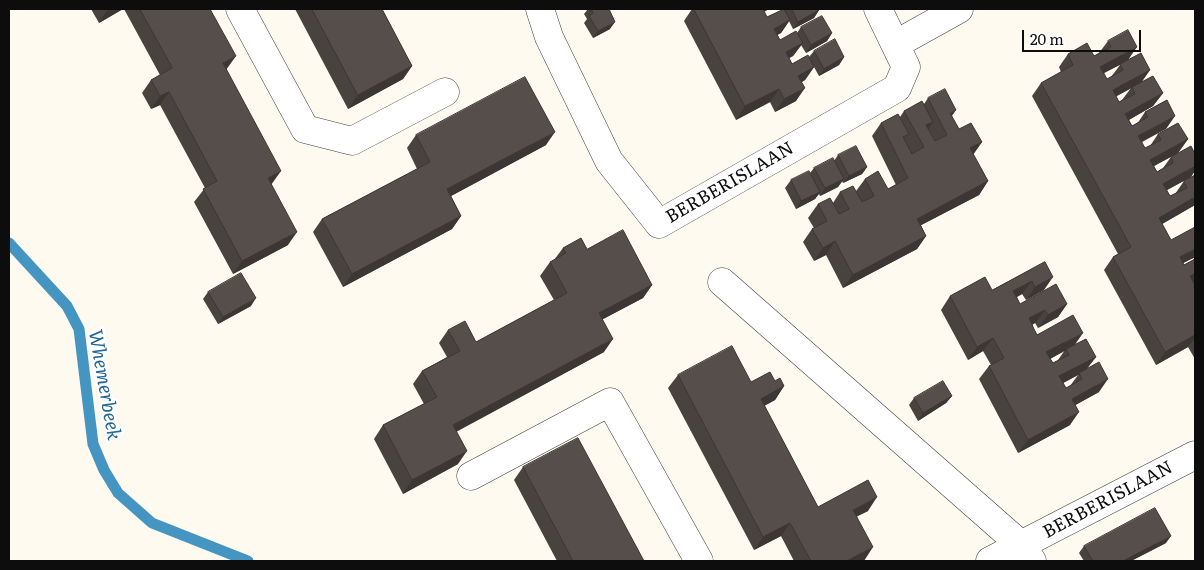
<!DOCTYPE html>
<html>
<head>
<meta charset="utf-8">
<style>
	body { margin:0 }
	#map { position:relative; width:1204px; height:570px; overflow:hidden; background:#fefaef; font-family:Literata,serif }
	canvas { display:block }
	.frame { position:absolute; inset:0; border:10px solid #0d0d0d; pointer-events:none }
	.scale { position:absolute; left:1022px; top:30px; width:119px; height:22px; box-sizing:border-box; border:2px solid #0d0d0d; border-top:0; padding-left:6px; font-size:15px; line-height:18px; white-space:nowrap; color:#0d0d0d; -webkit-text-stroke:4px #fff; paint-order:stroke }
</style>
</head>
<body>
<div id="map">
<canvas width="1204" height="570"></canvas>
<div class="frame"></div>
<div class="scale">20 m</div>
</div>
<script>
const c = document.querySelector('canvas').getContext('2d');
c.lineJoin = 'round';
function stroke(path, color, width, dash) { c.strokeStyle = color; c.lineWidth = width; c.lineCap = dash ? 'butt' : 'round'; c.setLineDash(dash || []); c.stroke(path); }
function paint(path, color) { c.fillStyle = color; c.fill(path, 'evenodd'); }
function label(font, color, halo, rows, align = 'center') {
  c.font = font + ' Literata,serif'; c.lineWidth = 5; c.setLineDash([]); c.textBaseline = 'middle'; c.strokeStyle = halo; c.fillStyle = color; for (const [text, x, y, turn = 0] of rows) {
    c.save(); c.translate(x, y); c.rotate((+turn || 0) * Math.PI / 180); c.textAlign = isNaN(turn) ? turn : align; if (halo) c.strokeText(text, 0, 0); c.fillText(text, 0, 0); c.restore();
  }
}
stroke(new Path2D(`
	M9 243 67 306 79 329 93 444 104 470 118 493 152 523 248 561`), '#4495c2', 11);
const street = new Path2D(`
	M240 9 305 129 352 141 445 92
	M540 9 549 37 609 161 659 224 897 88 906 67 878 9
	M896 44 959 9
	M722 282 1021 545 1032 561
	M471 476 610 402 699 561
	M990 561 1195 455`);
stroke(street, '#404040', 29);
stroke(street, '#fff', 28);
paint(new Path2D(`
	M91 9H123L99 23Z
	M124 9H210L226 70 271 185 288 245 233 274 194 202 205 188 160 105 151 109 142 93 151 80 160 75Z
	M295 9H382L412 66 403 79 348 109Z
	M588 9H609L610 29 593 38 584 23 587 19 584 14Z
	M692 9H769L764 12 767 17 784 10 785 9H818L819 10 814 18 793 29 789 21 781 33 777 35 780 40 797 33 801 27 832 33 827 41 806 53 801 45 793 56 789 58 792 64 809 57 814 51 844 57 839 65 819 76 814 67 805 80 802 82 796 101 775 112 770 102 736 120 684 21Z
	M1108 41 1128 60 1150 70 1141 82 1163 93 1153 106 1129 120 1132 126 1137 124 1145 112 1167 100 1142 142 1145 148 1150 146 1158 134 1188 139 1178 153 1154 166 1157 172 1163 168 1171 157 1191 177 1167 190 1170 196 1175 194 1184 181 1195 205 1162 224 1171 240 1195 257 1183 263 1184 265 1195 259V282H1194L1195 285V359L1188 347 1156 365 1104 270 1113 257 1118 254 1032 96 1041 83 1061 72 1059 67 1068 54 1094 56 1099 53ZM1120 65 1111 77 1107 79 1104 73ZM1131 88 1122 100 1119 102 1116 96Z
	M928 98 952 116 959 129 982 142 973 154 988 181 979 195 921 225 926 236 917 249 843 288 826 255 814 261 803 242 812 229 814 228 808 218 818 204 833 203 840 192 856 191 865 179 888 189 896 185 872 136 881 123 900 117 904 111 924 104Z
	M416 135 546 145 451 196 461 216 452 229 343 287 313 232 322 219 417 169 407 148Z
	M838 155 867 167 862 174 843 183 842 181 838 187 820 196 819 194 815 199 796 209 785 188 791 180 810 173 814 168 834 161Z
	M563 248 587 249 652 285 643 298 603 319 604 352 456 432 458 464 403 494 374 439 383 425 424 404 413 384 422 371 447 357 439 343 448 330 476 342 554 300 540 276 550 262 554 260Z
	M1045 262 1044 290 1026 300 1022 294 1017 297 1020 304H1067L1058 317 1038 328 1035 323 1032 325 1037 335 1074 345 1096 357 1087 368 1099 392 1075 405 1070 425 1018 453 979 379 989 366 991 365 983 351 968 360 941 310 950 296 992 290ZM1065 350 1058 360 1053 363 1050 359ZM1078 375 1070 386 1066 388 1063 383Z
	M208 292 251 306 218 324 203 299Z
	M678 375 751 382 775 381 784 386 775 400 764 406 818 507 868 511 857 516 864 561H794L781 536 754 550 668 388Z
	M952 396 946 403 918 421 909 405 914 398Z
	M523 467 644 561H557L514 480Z
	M1166 543 1131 561H1084L1079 553 1084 546Z`), '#494340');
paint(new Path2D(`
	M108 9H123L99 23Z
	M758 9H769L751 18Z
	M819 10 814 18 793 29 798 22Z
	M790 20 781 33 764 42 774 29Z
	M615 22 610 29 593 38 598 31Z
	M832 33 827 41 806 53 811 45Z
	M803 43 793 56 776 65 786 52Z
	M1137 47 1128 60 1091 80 1100 67Z
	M236 56 226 70 223 63Z
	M844 57 839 65 819 76 824 69Z
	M412 66 403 79 348 109 358 95Z
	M814 67 805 80 789 89 798 76Z
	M1150 70 1141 83 1104 103 1113 90Z
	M805 88 796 101 775 112 784 99Z
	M779 89 770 102 736 120 745 106Z
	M169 92 160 105 151 109 160 96Z
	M1163 93 1153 106 1116 127 1125 114Z
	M956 110 947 123 950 113Z
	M1175 116 1166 129 1129 149 1138 136Z
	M933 122 924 135 926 125Z
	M555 132 546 145 438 203 447 189Z
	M1188 139 1178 153 1141 173 1150 160Z
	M982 142 973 155 970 148Z
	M1195 166V171L1191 177 1154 197 1163 184Z
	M867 167 862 174 843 183 849 176Z
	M281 171 271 185 268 178Z
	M844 179 838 187 820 196 825 188Z
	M988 181 979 195 908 232 917 219Z
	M820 192 815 199 796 209 801 201Z
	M1195 197V205L1150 231 1159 218Z
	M461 216 452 229 343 287 352 274Z
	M297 232 288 245 233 274 242 261Z
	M926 236 917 249 843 288 853 275Z
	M835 241 826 255 814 261 823 248Z
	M1195 249V257L1170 270 1180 257Z
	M1195 274V282L1181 289 1190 276Z
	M1053 277 1044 290 1026 300 1035 287Z
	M1032 281 1022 294 1004 304 1013 291Z
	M652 285 643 298 590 326 599 313Z
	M256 298 251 306 218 324 223 317Z
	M1067 304 1058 317 1038 328 1048 315Z
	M1045 310 1035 323 1020 331 1029 318Z
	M1083 333 1074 346 1037 366 1046 352Z
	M1195 335V338L1188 347 1156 365 1165 352Z
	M993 338 983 351 968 360 977 347Z
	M613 339 604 352 444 438 453 425Z
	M1096 357 1086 370 1079 373 1078 375 1050 390 1059 376Z
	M1108 379 1099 392 1063 412 1072 399Z
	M784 386 775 400 751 413 761 399Z
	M952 396 946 403 918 421 923 413Z
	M1079 412 1070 425 1018 453 1028 440Z
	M467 451 458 464 403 494 412 480Z
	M877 497 868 511 844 523 853 510Z
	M790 523 781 536 754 550 763 537Z
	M1171 536 1166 543 1131 561H1123Z
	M873 547 864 561H847Z`), '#3c3734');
const building = new Path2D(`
	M140 9H210L236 56 223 63 281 171 268 178 297 232 242 261 203 189 217 181 169 92 160 96 151 80 172 68Z
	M312 9H382L412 66 358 95Z
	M591 9H609L615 22 598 31 589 16 593 13Z
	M694 9H763L767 17 784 9 790 20 774 29 780 40 796 31 803 43 786 52 792 64 808 55 814 67 798 76 805 88 784 99 779 89 745 106Z
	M792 9H818L819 10 798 22Z
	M822 16 832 33 811 45 801 27Z
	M1128 30 1137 47 1100 67 1107 79 1123 70 1120 64 1141 53 1150 70 1113 90 1119 102 1135 94 1132 87 1153 76 1163 93 1125 114 1132 126 1148 117 1145 112 1167 100 1175 116 1138 136 1145 148 1161 140 1158 134 1178 123 1188 139 1150 160 1157 172 1173 163 1171 157 1191 146 1195 154V166L1163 184 1170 196 1187 188 1184 181 1195 175V197L1159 218 1171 240 1195 227V249L1180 257 1184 265 1195 259V274L1190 276 1195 285V335L1165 352 1113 257 1131 247 1041 83 1073 65 1068 54 1087 43 1094 56 1111 47 1108 41Z
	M835 39 844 57 824 69 814 51Z
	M525 77 555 132 447 189 461 216 352 274 322 219 430 162 416 135Z
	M945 89 956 110 950 113 959 129 971 123 982 142 970 148 988 181 917 219 926 236 853 275 835 241 823 248 812 229 827 221 818 204 830 198 839 214 849 209 840 192 853 186 862 202 874 196 865 179 878 171 888 189 908 178 881 123 898 114 909 134 903 137 912 154 924 147 904 111 922 101 933 122 926 125 935 141 947 135 928 98Z
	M856 146 867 167 849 176 838 155Z
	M833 158 844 179 825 188 814 168Z
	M809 171 820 192 801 201 791 180Z
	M623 230 652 285 599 313 613 339 453 425 467 451 412 480 383 425 437 397 422 371 460 351 448 330 465 321 476 342 567 293 550 262 566 253 563 248 581 238 587 249Z
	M1045 262 1053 277 1035 287 1032 281 1013 291 1020 304 1056 284 1067 304 1048 315 1045 310 1029 318 1034 329 1037 335 1073 315 1083 333 1046 352 1053 363 1069 355 1066 349 1086 339 1096 357 1059 376 1066 388 1082 379 1079 373 1099 362 1108 379 1072 399 1079 412 1028 440 989 366 1004 358 993 338 977 347 950 296 985 277 992 290Z
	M241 273 256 298 223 317 208 292Z
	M732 346 751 382 770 372 775 381 780 378 784 386 761 399 818 507 868 480 877 497 853 510 873 547 847 561H811L790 523 763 537 678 375Z
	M943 381 952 396 923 413 914 398Z
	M578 438 644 561H573L523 467Z
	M1155 508 1171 536 1123 561H1093L1084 546Z`);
paint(building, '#554e4a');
stroke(building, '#3c3734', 1);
label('18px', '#0d0d0d', '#fff', [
	["BERBERISLAAN",730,183,-30],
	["BERBERISLAAN",1108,500,-28]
]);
label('italic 19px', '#216694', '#fff', [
	["Whemerbeek",104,385,80]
]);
</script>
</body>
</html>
